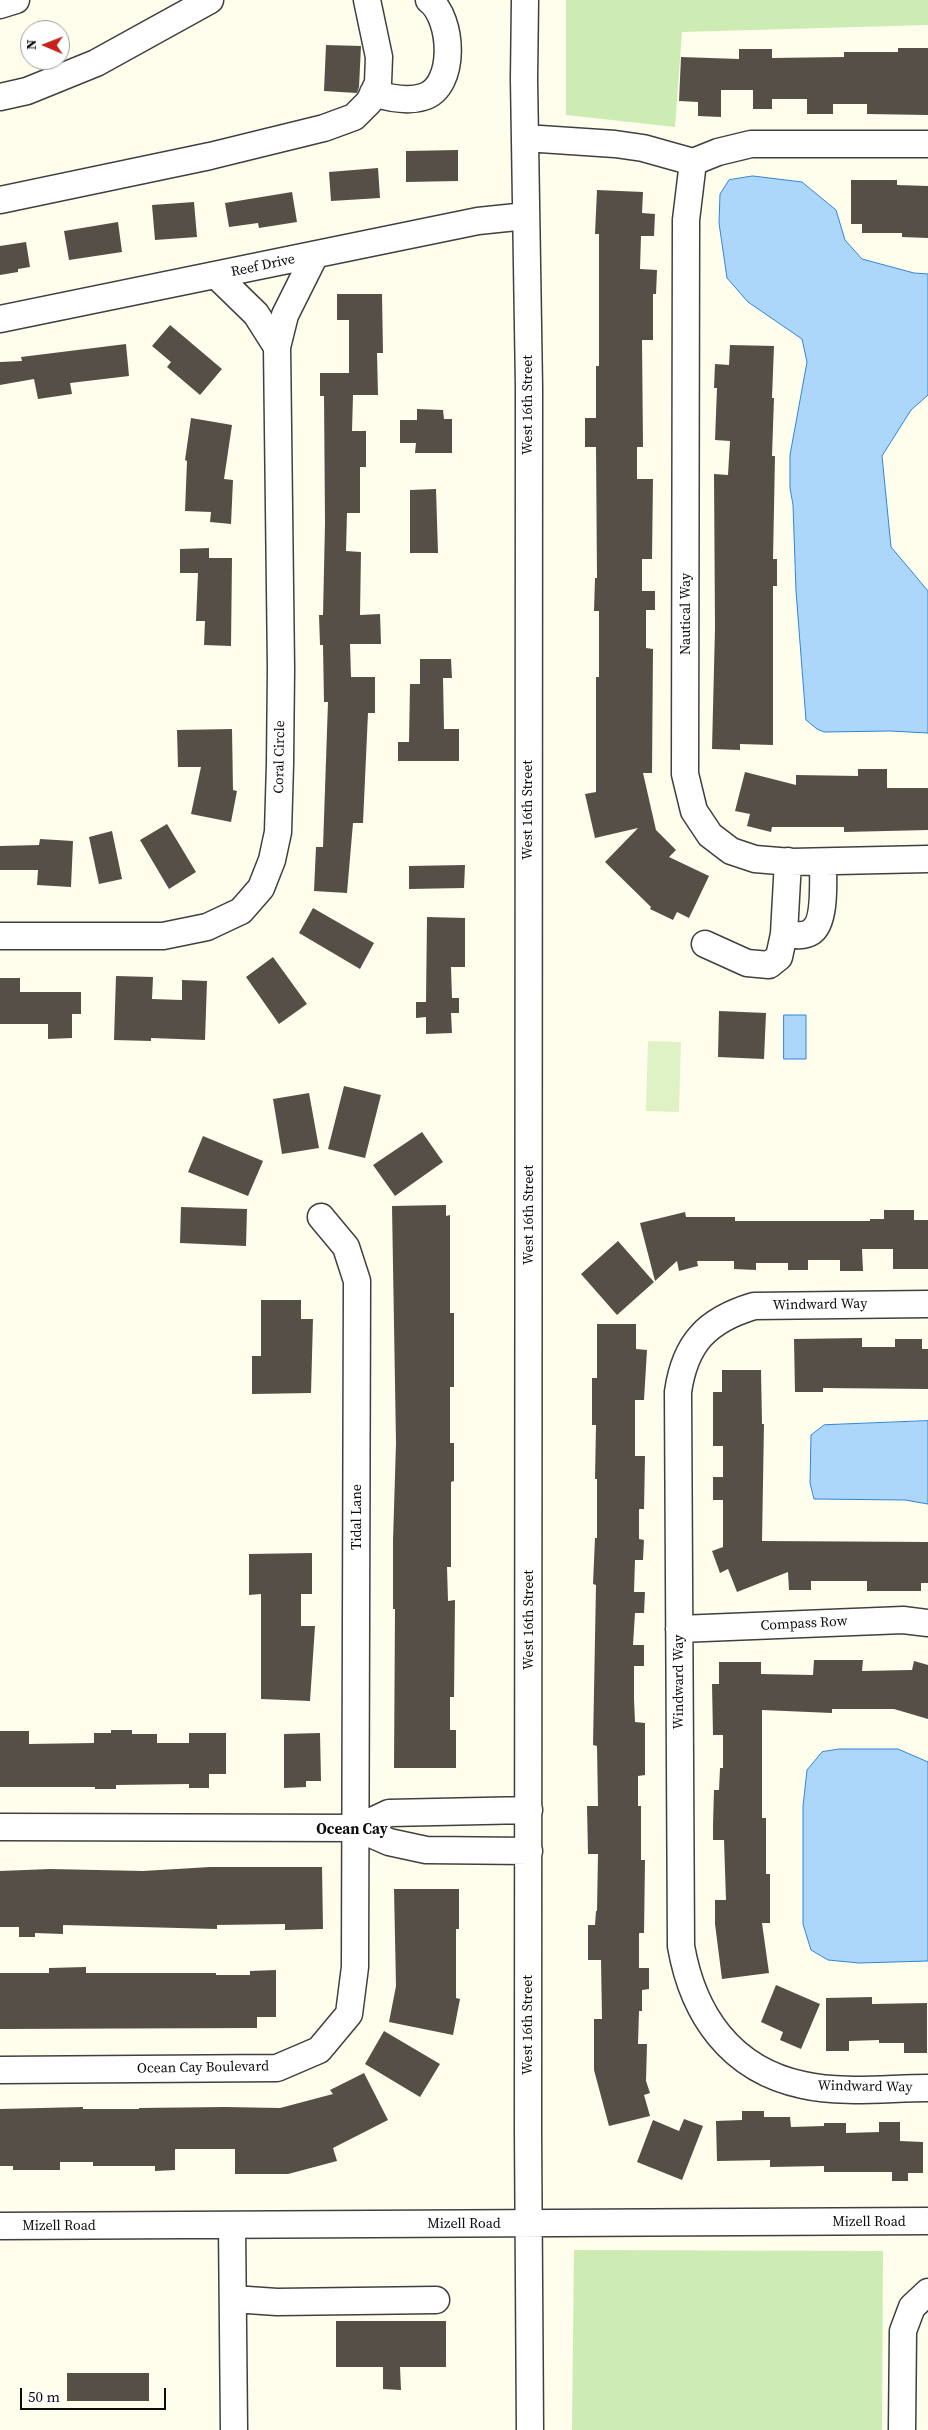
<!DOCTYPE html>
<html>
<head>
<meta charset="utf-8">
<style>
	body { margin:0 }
	#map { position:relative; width:928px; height:2430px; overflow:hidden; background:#fffdec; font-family:"Source Serif 4",serif }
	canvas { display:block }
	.north { position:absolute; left:20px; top:20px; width:50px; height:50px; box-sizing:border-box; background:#fff; border:1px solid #9e9e9e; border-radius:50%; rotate:271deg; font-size:14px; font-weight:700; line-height:20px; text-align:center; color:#0d0d0d }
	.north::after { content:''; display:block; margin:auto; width:18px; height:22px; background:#c6231c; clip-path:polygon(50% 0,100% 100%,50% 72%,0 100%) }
	.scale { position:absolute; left:20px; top:2388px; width:146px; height:22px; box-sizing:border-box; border:2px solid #0d0d0d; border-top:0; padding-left:6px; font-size:15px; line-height:18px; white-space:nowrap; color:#0d0d0d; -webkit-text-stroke:4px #fff; paint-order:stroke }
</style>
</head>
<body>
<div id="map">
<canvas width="928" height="2430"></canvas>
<div class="north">N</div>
<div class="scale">50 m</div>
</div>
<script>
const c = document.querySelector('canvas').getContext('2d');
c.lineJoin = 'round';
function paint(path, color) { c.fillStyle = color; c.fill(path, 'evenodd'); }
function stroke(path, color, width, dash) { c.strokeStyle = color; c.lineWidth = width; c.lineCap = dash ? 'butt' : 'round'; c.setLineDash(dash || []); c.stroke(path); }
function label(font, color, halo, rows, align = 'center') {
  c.font = font + ' "Source Serif 4",serif'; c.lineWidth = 5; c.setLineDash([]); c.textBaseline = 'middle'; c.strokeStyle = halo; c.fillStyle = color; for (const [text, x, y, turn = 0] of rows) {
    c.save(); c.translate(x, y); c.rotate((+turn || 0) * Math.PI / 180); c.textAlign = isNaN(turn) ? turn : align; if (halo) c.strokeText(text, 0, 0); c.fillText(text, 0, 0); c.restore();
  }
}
paint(new Path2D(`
	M566 0H928V25L682 32 675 127 566 115Z
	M574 2250 883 2251 882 2430H572Z`), '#ccecb4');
paint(new Path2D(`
	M648 1041 681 1042 679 1112 646 1111Z`), '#dff2c6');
const water = new Path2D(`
	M753 176 802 182 836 210 845 240 862 259 914 273 928 274V395L911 410 882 456 891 547 928 591V733L890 731 824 732 817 729 806 720 796 591 793 505 790 488V455L807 362 802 339 748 302 727 278 719 223 720 194 729 180Z
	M784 1015H806V1059H784Z
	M928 1421V1504L905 1500 814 1499 810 1483 811 1435 824 1425Z
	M839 1749H898L928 1762V1961L859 1963 828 1960 811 1950 803 1924V1806L807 1770 822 1752Z`);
paint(water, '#add7fa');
stroke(water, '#3085d6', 1);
paint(new Path2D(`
	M326 45 361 46 359 87 357 93 324 91Z
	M898 48H928V115L867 114V104H833V114H807V99H772V109H753V90H721V117L698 116V102L679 101 681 57 739 59V49H772V58L844 57V52H898Z
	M458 150V181L406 182V151Z
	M378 168 380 198 331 201 329 172Z
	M851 180H897V185L928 186V238L902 237V233H862V224H851Z
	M597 190 643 192 642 213 655 214 654 236H641L640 269 657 270 656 294H653V340H642L643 447H637V479H653L652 559H642V591H655V610H646V648L653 649 652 773H643L656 830 676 850 669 857 709 876 689 918 677 912 673 920 650 909 651 907 605 862 638 828 595 838 585 794 596 792V677H599V611H594L595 578H597L596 447H585V418H596V366H599V234H595Z
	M292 192 297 222 259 228 258 223 229 227 225 203Z
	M194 202 197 237 155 240 152 205Z
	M118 222 122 252 69 260 64 231Z
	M26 242 30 267 18 269V272L0 275V246Z
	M337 294H382L383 353H377L378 395H353L352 431H366V467H360V513H347L346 551 361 552 360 615 380 614 381 644H350L351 677H375V713H368L363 823H353L347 893 314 891 316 847H323L328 702H324L323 645H320L319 615H323L325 523 324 396H320V373H349V320H337Z
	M170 325 222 369 200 395 167 367 171 362 152 346Z
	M126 344 129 376 70 383 72 394 38 399 34 379 0 385V362L22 361 21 357Z
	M730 345 774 346 772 398H774L772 456H775L773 559H777V586H773V745L740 744V750L712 749 715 628 714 474 728 475 730 441 715 440 717 388H714L715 364 729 365Z
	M417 409 443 410 444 419H452V453H415L416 443H400V420H417Z
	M191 418 232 425 224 479 233 480 231 524 210 522 211 512 185 511 187 461 185 460Z
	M436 489 438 553H410V490Z
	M209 548V558H232L231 646 204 645 205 621H196L198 573H180V549Z
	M420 659H451L452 678H443L444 729H459V761H398V742H409L410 684H420Z
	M232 729 233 790 237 791 231 822 191 814 201 767H178L177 730Z
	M858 769H887V788H928V830L844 832V827H772L771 832 747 826 750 814 735 811 745 772 796 785V775L858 776Z
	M167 824 196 872 169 889 140 840Z
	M112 831 122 879 99 884 89 837Z
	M40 839 73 841 71 887 37 885 38 870H0V846L39 845Z
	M465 865 464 888 409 889V866Z
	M313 908 374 943 360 969 299 933Z
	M427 917 465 918V967H451L452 998H459V1013H451L452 1033 426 1034V1017L416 1018V1002H426Z
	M273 957 307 1004 279 1024 246 977Z
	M116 976 153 977 152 999 182 1000V980L207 981 205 1040 151 1038V1041L114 1040Z
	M0 978H20V992H81V1014H72V1038L48 1039V1024H0Z
	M719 1011 766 1013 764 1059 718 1057Z
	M344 1086 381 1095 365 1158 328 1149Z
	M309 1093 319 1148 282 1154 273 1099Z
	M422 1132 443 1162 395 1196 373 1165Z
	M203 1136 263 1161 248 1196 188 1172Z
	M446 1205V1216L450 1215V1313H454V1387H450V1443H454V1481L451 1482V1567H447L448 1601 455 1600 454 1697H450V1730H456V1768H394L395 1609H393V1541L396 1443 392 1206Z
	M181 1207 247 1209 246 1246 180 1243Z
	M884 1210H914V1220H928V1269H893V1249H862L863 1271H840V1260H808V1270H788V1263H756V1270L734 1269V1261H697L698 1266 679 1271 677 1261 655 1281 640 1223 685 1212 686 1217H735V1221H870V1219H884Z
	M618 1241 654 1282 617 1315 581 1274Z
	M261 1300H301V1319H313L311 1393 252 1394V1356H261Z
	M597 1324H636V1349L647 1350 644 1400H635V1456H645L644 1509H639V1539L644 1540 643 1560H635L634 1592H645L644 1613H635L633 1645H644V1666H634V1699L635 1722 645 1723V1775L638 1776V1806H641V1860H645L644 1933H639V1968H649V1989L642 1990V2011H639L638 2044H647L646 2081 650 2093 644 2095 650 2116 609 2126 594 2070V2019H602L601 1960H588V1925H595L596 1911H597L598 1854H588L587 1806H598L597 1746 593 1745 596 1585 593 1584 595 1538H597V1479H595L596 1425H592V1378H597Z
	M862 1338V1347H895V1339H922V1349H928V1389L823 1388V1392H795L794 1339Z
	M722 1370H761L762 1424H764L762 1541 928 1542V1583H921V1591H867V1581H811V1590H789L788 1572 737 1592 728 1569 720 1573 712 1551 723 1547V1500H713V1477H723V1446H713V1392H722Z
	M312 1553V1594H301V1626H315L310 1701 261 1699V1594L249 1595V1554Z
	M814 1660H863L862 1671 912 1670 914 1661 928 1665V1719L894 1709H832V1713L762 1710V1818H766V1874H770V1923H762L769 1973 722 1979 715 1924V1900H726L724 1840H713V1825L714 1790H719L720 1768H723V1735H713L712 1684H719V1662H761V1674L813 1675Z
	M111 1730H132V1734H157V1743H189V1733H226V1774H209V1788H189V1784L116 1785V1789H95V1787H0V1731H29V1744L94 1743V1733H111Z
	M320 1733 321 1781H306V1787L284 1788V1734Z
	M210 1867H322L323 1929 285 1930V1924L217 1925V1929L63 1925V1934L35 1933V1937H19V1927H0V1871L50 1869 143 1871Z
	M394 1889H459V1929H456V1998L460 1999 453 2035 389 2022 396 1986Z
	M86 1967V1973H216V1975H250V1971L276 1970V2017H257V2028L0 2029V1973H49V1968Z
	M776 1985 820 2004 801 2049 780 2040 783 2032 761 2022Z
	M872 1997V2004L927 2003V2053H904V2043H879V2040L849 2041V2051H826V1998Z
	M384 2031 440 2064 420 2097 365 2064Z
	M364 2073 388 2120 333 2148 337 2161 288 2174H235V2149H175V2170L155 2171V2166H93V2162H60V2170H13V2166H0V2109L83 2107V2109H139V2108L225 2107 280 2108 333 2094 330 2090Z
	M742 2111H764V2117H790L791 2127 824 2126V2123H846V2133L879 2132V2122H900V2141L923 2142V2173H908V2181H892V2172H824V2166L770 2167V2160L717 2161 716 2121 742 2120Z
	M684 2119 703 2126 682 2180 637 2162 653 2120 679 2131Z
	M336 2321H446V2367H400L401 2390 383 2389V2367H336Z
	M67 2373H149V2401H67Z`), '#564f48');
const minor = new Path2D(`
	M525 0 524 79 529 388 528 2131 530 2430
	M0 5 16 0
	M373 93C389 98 407 102 423 97 457 87 453 18 429 0
	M0 97 27 91 96 63 210 0
	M525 138 615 144 643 148 693 162 718 152 751 144H928
	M693 162 686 220 685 774 694 811 710 835 731 851 755 859 791 862 928 859
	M0 200 210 156 324 128 354 117 369 102 378 83 379 57 367 0
	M217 276 256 314 277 347
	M0 319 478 221 526 216
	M784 934C792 935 804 937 811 932 826 923 823 879 823 862
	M0 936H163L207 927 241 911 261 888 272 860 278 832 280 764 281 669 277 347 285 315 315 255
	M705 944 747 963 769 965 779 957 784 934 788 861
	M928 1304 754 1306C707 1320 685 1343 678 1392L681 1946C693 2015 731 2070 803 2085 842 2094 888 2088 928 2088
	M679 1629 903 1620 928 1623
	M0 1827 357 1828 389 1842 426 1850 529 1851
	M357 1828 389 1813 529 1810
	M0 2070 277 2068 319 2050 349 2014 355 1967 357 1281 346 1247 321 1217
	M232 2225 234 2430
	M0 2226 928 2221
	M233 2299 277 2302 436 2300
	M902 2430 903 2331 912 2307 928 2292`);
stroke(minor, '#404040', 29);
stroke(minor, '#fff', 26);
label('14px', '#0d0d0d', '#fff', [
	["Reef Drive",263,266,-12],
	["West 16th Street",528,405,-90],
	["Nautical Way",686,614,-90],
	["Coral Circle",280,757,-89],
	["West 16th Street",528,810,-90],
	["West 16th Street",529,1215,-90],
	["Windward Way",820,1305,-1],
	["Tidal Lane",357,1517,-90],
	["West 16th Street",529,1620,-90],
	["Compass Row",804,1624,-3],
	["Windward Way",679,1682,-90],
	["West 16th Street",528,2025,-90],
	["Ocean Cay Boulevard",203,2068,-1],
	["Windward Way",865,2087,1],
	["Mizell Road",869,2222],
	["Mizell Road",464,2224],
	["Mizell Road",59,2226]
]);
label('bold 15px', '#0d0d0d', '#fff', [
	["Ocean Cay",352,1830]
]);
</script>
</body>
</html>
